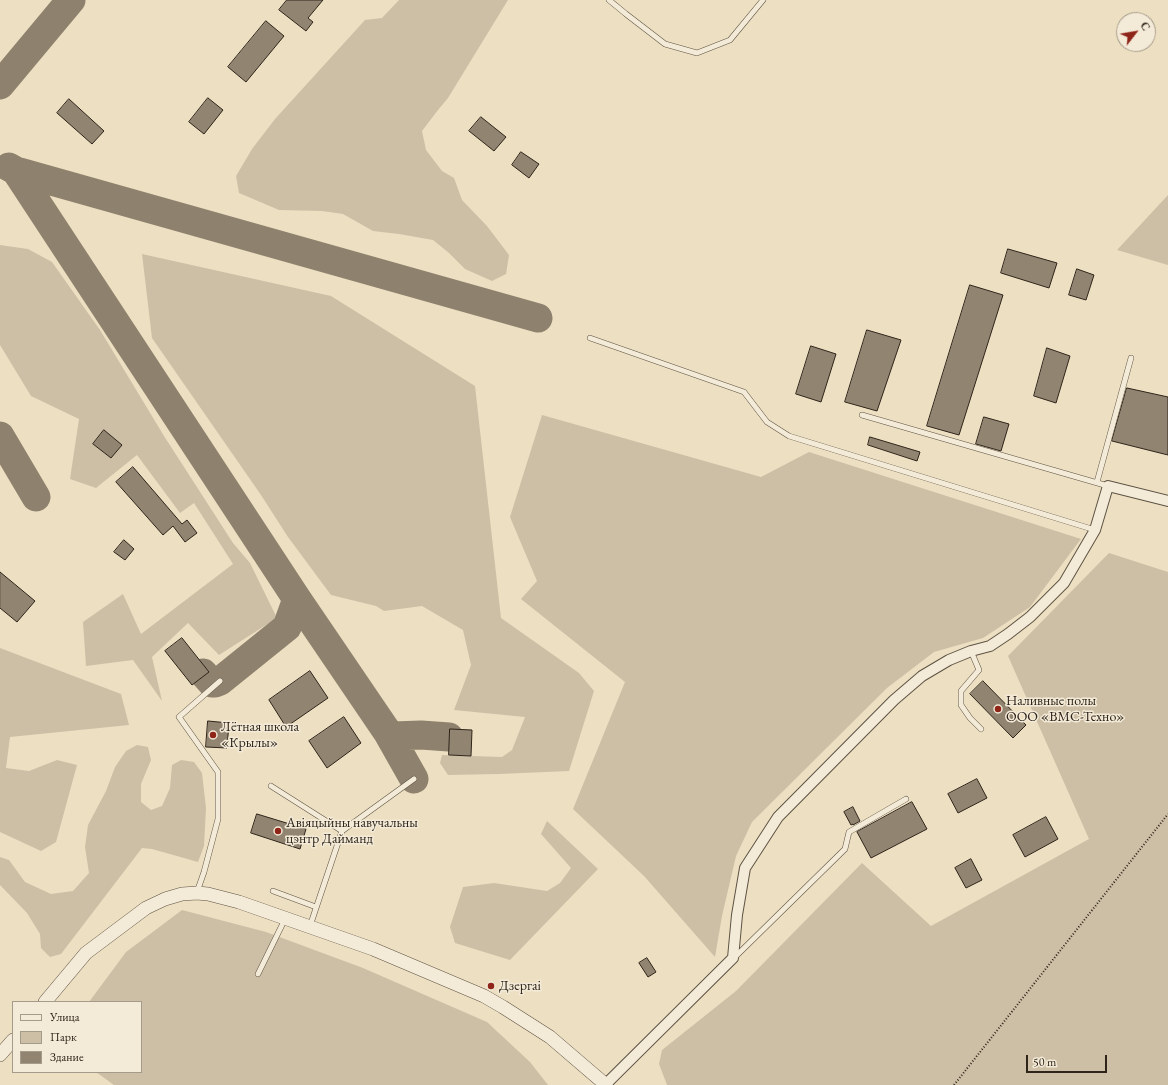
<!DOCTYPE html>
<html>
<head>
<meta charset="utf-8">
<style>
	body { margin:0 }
	#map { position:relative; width:1168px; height:1085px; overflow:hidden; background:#eddfc1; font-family:"EB Garamond",serif }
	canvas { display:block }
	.legend { position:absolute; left:12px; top:1001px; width:130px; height:72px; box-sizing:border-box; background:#f3ead7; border:1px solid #a49b8b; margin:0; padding:5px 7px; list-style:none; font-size:12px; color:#2e241a }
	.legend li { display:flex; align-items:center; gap:8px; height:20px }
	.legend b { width:20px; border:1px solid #a49b8b }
	.north { position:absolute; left:1116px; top:12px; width:40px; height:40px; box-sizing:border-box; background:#f3ead7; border:1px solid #a49b8b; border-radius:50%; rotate:59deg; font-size:11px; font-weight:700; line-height:16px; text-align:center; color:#2e241a }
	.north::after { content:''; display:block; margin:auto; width:14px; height:18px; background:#8f2418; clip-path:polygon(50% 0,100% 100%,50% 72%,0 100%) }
	.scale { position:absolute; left:1026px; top:1055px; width:81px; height:18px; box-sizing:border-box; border:2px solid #2e241a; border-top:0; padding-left:5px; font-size:12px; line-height:14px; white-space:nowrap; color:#2e241a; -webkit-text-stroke:3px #f3ead7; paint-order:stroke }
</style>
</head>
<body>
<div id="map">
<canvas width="1168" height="1085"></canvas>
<ul class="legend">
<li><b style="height:5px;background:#f3ead7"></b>Улица</li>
<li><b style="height:11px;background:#cdbfa5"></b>Парк</li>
<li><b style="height:11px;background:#918571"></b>Здание</li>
</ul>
<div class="north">С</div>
<div class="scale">50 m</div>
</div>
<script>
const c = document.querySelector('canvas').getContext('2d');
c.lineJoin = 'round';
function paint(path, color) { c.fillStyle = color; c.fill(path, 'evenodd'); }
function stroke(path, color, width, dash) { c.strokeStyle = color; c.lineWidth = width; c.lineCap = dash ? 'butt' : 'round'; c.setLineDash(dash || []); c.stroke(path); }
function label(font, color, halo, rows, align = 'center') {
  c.font = font + ' "EB Garamond",serif'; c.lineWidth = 3; c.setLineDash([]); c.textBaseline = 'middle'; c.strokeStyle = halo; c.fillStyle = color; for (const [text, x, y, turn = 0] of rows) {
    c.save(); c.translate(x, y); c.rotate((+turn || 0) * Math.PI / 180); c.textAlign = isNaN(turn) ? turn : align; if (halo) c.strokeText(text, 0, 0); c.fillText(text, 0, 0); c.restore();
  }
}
paint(new Path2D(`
	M399 0H508L448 98 438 110 422 131 426 150 442 171 454 178 462 200 487 226 509 255 506 274 492 281 465 269 449 253 433 240 399 234 373 231 343 214 322 211 279 210 239 193 236 176 252 149 275 119 365 20 382 18Z
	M1168 195V265L1117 250Z
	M0 245 28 249 52 262 100 330 164 436 233 543 250 563 277 618 219 655 188 623 152 657 162 701 133 660 86 666 83 622 123 594 141 634 233 564 194 503 180 513 137 455 96 488 70 479 79 419 31 396 0 345Z
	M142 254 331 296 475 386 501 618 579 673 594 691 569 771 499 774 448 775 440 763 442 755 502 757 512 750 525 717 454 710 471 665 463 630 422 606 384 611 376 606 331 595 288 537 261 495 152 338Z
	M542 415 761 477 809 452 1081 539 1030 607 983 638 934 652 887 688 752 822 736 856 722 916 715 957 644 876 573 809 625 682 521 599 537 581 510 517Z
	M1109 553 1168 572V1085H667L659 1064 662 1050 736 991 862 863 931 926 1089 839 1008 656Z
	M0 648 121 694 129 725 10 737 6 768 29 771 57 760 77 765 56 842 41 851 0 832Z
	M137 745 148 747 151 760 141 784V802L151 810 162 806 170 788 172 765 181 760 194 762 202 773 206 808 204 846 198 862 152 849 142 848 61 954 50 957 41 948 40 934 27 913 0 885V857L9 860 25 882 51 894 73 891 89 873 85 847 88 825 106 791 115 767 126 751Z
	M547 821 598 869 510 960 455 943 450 927 463 887 494 883 547 891 560 883 571 868 541 834Z
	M182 910 266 932 363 968 487 1022 530 1062 548 1085H114L96 1072H141V1002H89L126 952Z`), '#cdbfa5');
stroke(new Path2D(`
	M0 85 71 0
	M9 167 16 171 538 318
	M16 171 297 599 388 733 414 779
	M0 436 36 497
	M203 673 212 683H215L220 681 287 627 297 599
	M388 733 393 736 421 735 449 737`), '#8e826e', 29);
const building = new Path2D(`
	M287 0H323L308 18 313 22 306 31 279 10Z
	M266 21 284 36 246 82 228 67Z
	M208 98 223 110 204 134 189 122Z
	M69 99 104 131 92 144 57 113Z
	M481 117 506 137 494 151 469 131Z
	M521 152 539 164 529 178 512 165Z
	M1008 249 1057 263 1049 288 1001 273Z
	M1077 269 1094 275 1086 300 1069 295Z
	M970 285 1003 295 959 435 927 426Z
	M867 330 901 340 877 411 845 402Z
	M811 346 836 354 821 402 796 394Z
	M1047 348 1070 356 1056 403 1034 396Z
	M1127 388 1168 397V455L1112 441Z
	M984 417 1009 424 1001 451 976 444Z
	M104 430 122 445 111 458 93 444Z
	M870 437 920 452 917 461 868 445Z
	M133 467 182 524 187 520 197 533 185 542 173 526 163 535 116 482Z
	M124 540 134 549 125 560 114 552Z
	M0 572 35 601 17 622 0 608Z
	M182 638 209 672 192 685 165 651Z
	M310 671 328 698 286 727 269 700Z
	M983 681 1026 725 1013 738 970 694Z
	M344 717 361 743 327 768 309 741Z
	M208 721 229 723 227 748 206 747Z
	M450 729 472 730 471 756 449 755Z
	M977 779 987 798 958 813 948 794Z
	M912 802 927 829 871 858 857 832Z
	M853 807 860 821 853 825V824L851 825 844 812Z
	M257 814 306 829 300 849 251 833Z
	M1046 817 1058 839 1025 857 1013 835Z
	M971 859 982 880 966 888 955 868Z
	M647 958 656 972 648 977 639 963Z`);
paint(building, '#918571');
stroke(building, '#2e241a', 1);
const service = new Path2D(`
	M609 0 626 14 665 44 697 53 730 40 763 0
	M590 338 744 392 767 422 789 436 1095 530
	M862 415 1108 486
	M1097 482 1131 358
	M971 651 979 670 961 691V705L970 718 981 729
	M271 786 342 831
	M273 891 316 907
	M197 892 204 872 218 819V772L179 717 220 681
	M310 926 342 831 414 779
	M734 958 845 849 849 832 906 799
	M258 974 285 919`);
const minor = new Path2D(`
	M605 1085 733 958 737 915 745 868 778 817 894 700 922 676 949 660 971 651 990 646 1008 634 1030 617 1064 583 1095 530 1108 486 1168 501`);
const tertiary = new Path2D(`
	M45 1002 86 953 146 908 165 899 182 894 197 893 208 894 239 902 373 949 484 996 503 1007 550 1037 606 1085
	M0 1055 13 1040`);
stroke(service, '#5e5344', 6);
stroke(minor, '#5e5344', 12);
stroke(tertiary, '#5e5344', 14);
stroke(new Path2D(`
	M954 1085 1168 814`), '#2e241a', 2, [1, 2]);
stroke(service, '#f3ead7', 5);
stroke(minor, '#f3ead7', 10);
stroke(tertiary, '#f3ead7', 13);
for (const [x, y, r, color] of [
	[998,709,4,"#8f2418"],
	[213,735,4,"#8f2418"],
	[278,831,4,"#8f2418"],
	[491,986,4,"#8f2418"]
]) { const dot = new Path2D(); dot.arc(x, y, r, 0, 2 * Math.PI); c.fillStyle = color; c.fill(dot); stroke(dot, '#f3ead7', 1.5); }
label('14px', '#2e241a', '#f3ead7', [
	["Наливные полы",1006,701],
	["ООО «ВМС-Техно»",1006,717],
	["Лётная школа",221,727],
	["«Крылы»",221,743],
	["Авіяцыйны навучальны",286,823],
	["цэнтр Дайманд",286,839],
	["Дзергаі",499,986]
], 'left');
</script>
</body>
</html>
